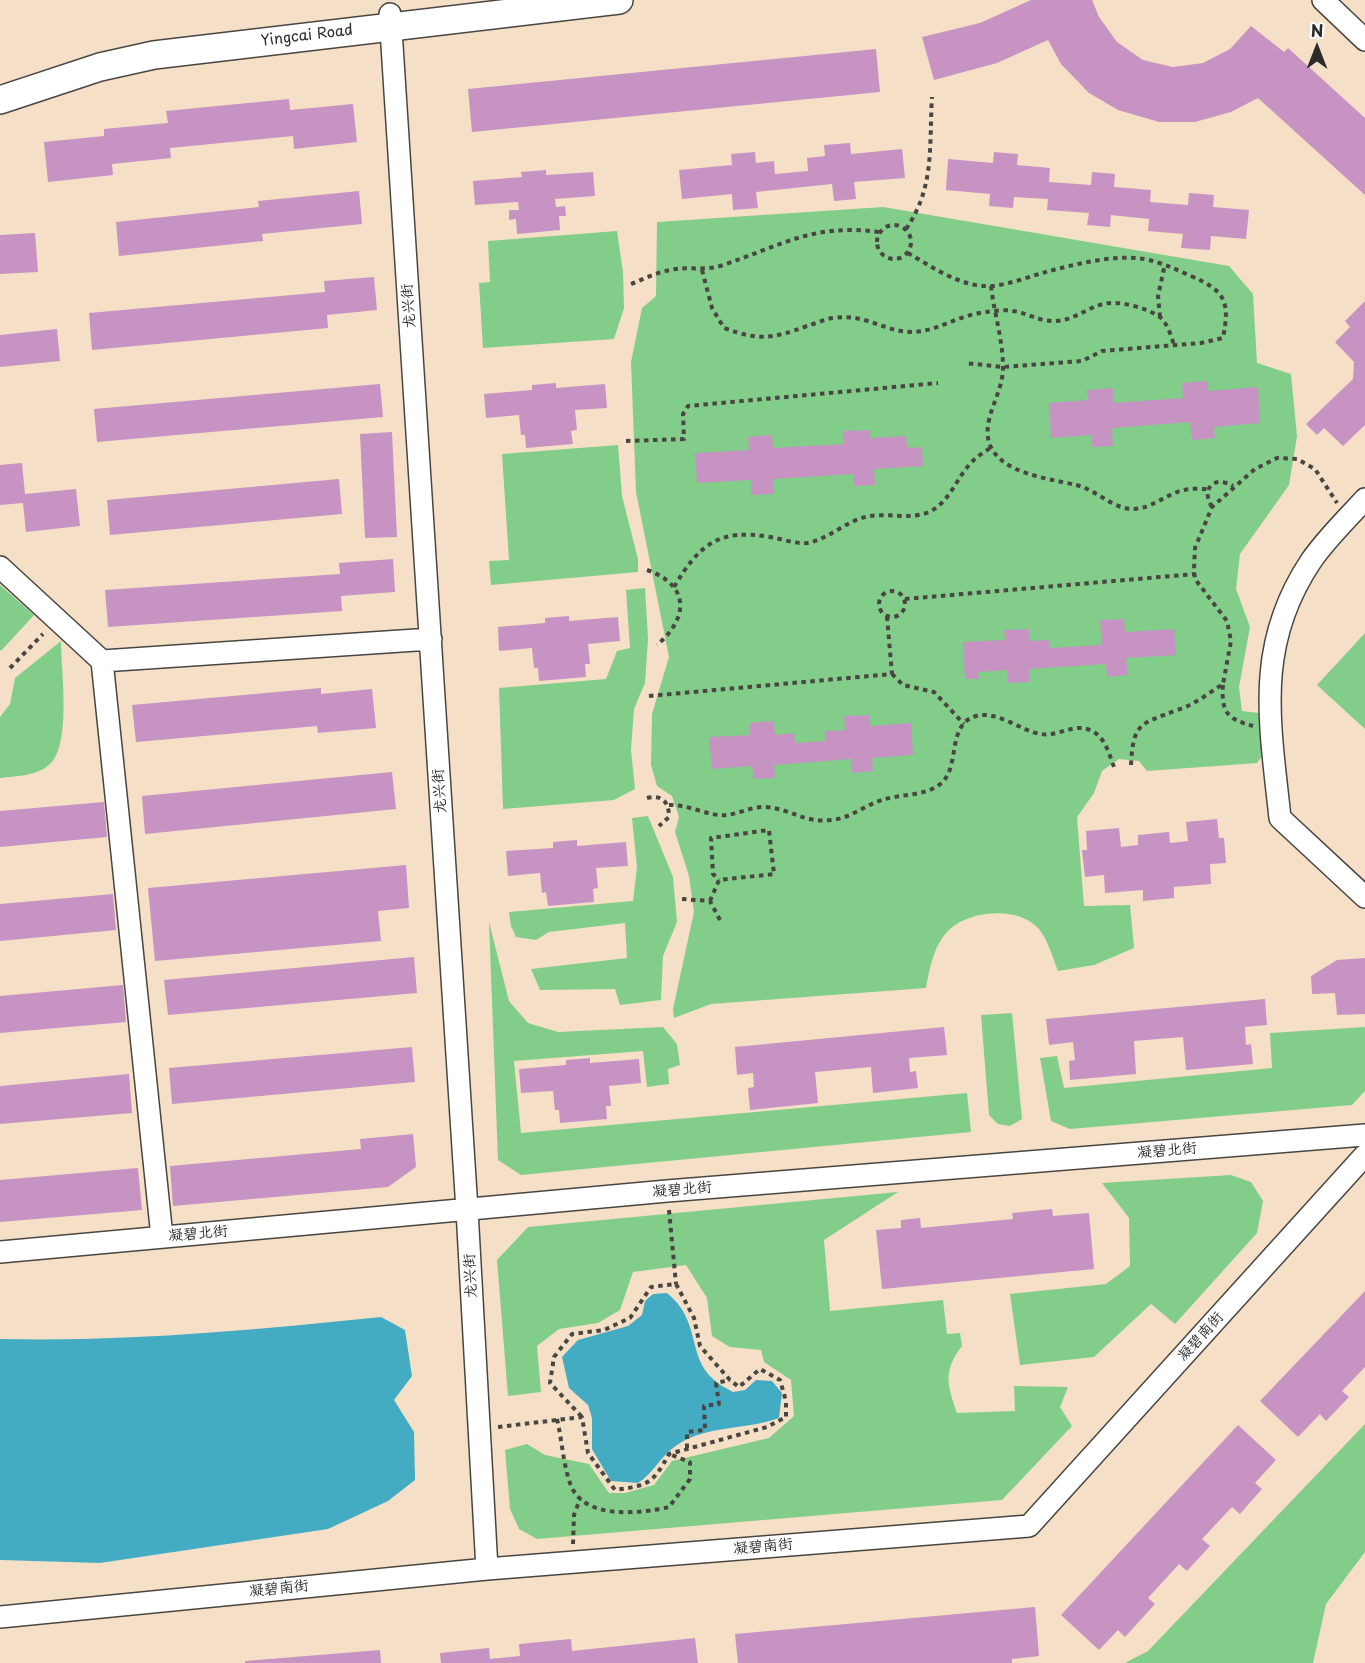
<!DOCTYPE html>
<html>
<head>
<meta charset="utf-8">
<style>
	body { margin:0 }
	#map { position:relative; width:1365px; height:1663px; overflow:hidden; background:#f5e0c7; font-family:"Playpen Sans",sans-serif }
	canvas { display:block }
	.north { position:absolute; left:1287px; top:18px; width:60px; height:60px; -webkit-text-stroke:4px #fff; paint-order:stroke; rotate:0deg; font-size:16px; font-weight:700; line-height:24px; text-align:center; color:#2b2b2b }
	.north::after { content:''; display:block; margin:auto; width:21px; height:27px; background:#2b2b2b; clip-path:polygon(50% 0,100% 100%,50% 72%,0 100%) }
</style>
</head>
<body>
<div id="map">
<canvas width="1365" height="1663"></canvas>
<div class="north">N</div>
</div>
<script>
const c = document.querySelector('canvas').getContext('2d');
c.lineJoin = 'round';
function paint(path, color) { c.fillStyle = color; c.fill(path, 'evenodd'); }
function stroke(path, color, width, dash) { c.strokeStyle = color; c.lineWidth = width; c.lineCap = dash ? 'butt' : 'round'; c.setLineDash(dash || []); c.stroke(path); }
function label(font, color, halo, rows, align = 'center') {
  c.font = font + ' "Playpen Sans","LXGW WenKai TC",sans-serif'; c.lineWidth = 4.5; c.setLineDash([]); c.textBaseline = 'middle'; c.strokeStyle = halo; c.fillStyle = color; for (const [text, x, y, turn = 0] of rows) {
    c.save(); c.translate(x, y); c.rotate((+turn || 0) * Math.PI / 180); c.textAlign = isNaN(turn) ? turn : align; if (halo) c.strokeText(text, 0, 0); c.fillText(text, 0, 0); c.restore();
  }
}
paint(new Path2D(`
	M883 207 1229 266 1253 294 1257 363 1291 374 1297 436 1289 485 1240 554 1236 589 1250 627 1239 687 1242 711 1259 713 1263 755 1257 763 1147 771 1139 761 1119 759 1102 771 1094 793 1077 817 1084 906 1130 905 1134 948 1094 965 1058 971C1053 958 1048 940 1039 929 1019 906 971 910 950 929 934 944 930 967 926 988L711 1004 674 1018 673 1009 694 912 689 876 675 832 679 817 672 796 657 786 651 765 652 714 669 657 636 492 631 362 642 308 656 296 657 222Z
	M617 231 623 272 624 308 614 339 483 348 479 283 490 282 488 241Z
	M618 445 622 496 638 559V572L491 585 489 561 509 560 502 454Z
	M0 585 34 615 1 651 0 650Z
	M645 588 648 639 645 683 634 709 631 750 635 789 614 800 503 809 499 688 606 679 617 651 630 648 626 590Z
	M1365 633V729L1317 685Z
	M61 641C61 670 72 746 49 765 36 776 16 776 0 778V717L10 704 15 678Z
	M648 816 673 877 677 922 663 956 661 1000 620 1005 615 989 540 990 531 969 627 958 625 923 549 932 536 940 516 937 511 926 509 912 633 901 637 867 632 818Z
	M489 922 509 1001 528 1023 558 1032 663 1027 677 1044 680 1065 668 1069 669 1084 647 1087 643 1051 514 1061 521 1133 967 1093 971 1132 521 1175 498 1160Z
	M1012 1013 1022 1119 1010 1126 998 1124 989 1115 981 1015Z
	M1365 1027V1091L1352 1105 1070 1129 1051 1121 1040 1058 1057 1056 1064 1088 1272 1068 1270 1033Z
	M1231 1175 1251 1182 1263 1201 1257 1233 1175 1324 1151 1304 1094 1357 1020 1365 1010 1294 1106 1284 1130 1266 1129 1218 1102 1183Z
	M898 1192 824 1240 830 1311 943 1300 947 1334 960 1333 962 1346C943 1371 947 1384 957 1413L1015 1411 1014 1386 1068 1387 1060 1407 1072 1426 1002 1500 537 1539 519 1529 510 1509 505 1450 527 1444 545 1455 589 1464 609 1493H625L654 1485 672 1461 769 1438 794 1416 791 1380 764 1362 761 1350 730 1347 712 1336 707 1298 686 1265 633 1272 620 1310 598 1323 559 1329 537 1346 541 1392 508 1396 497 1260 528 1227Z
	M1365 1424V1552L1326 1604 1313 1663H1125L1148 1651Z`), '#83cd8a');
paint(new Path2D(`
	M667 1293C701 1320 687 1356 713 1379 718 1384 726 1388 733 1392L745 1390 756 1380 772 1381 782 1393 779 1418C747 1430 707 1425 677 1445 661 1455 653 1474 638 1483L611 1481 592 1449V1418L588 1405 569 1388 562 1357 578 1340 628 1326 642 1315 645 1301 653 1294Z
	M381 1317 405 1330 412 1376 394 1400 414 1432 415 1480 388 1501 328 1529 100 1563 0 1560V1339C127 1342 254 1330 381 1317Z`), '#43acc3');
paint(new Path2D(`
	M1031 0H1092L1099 17 1117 42 1143 60 1173 67 1203 63 1230 49 1251 26 1284 52 1288 48 1365 118V195L1258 98 1231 112 1195 122H1159L1118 110 1089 93 1061 64 1048 40 997 63 934 80 922 37 980 23Z
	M876 49 880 92 472 132 468 89Z
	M289 99 290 110 353 104 357 142 294 149 293 136 170 148 171 158 112 164 113 175 48 182 44 142 104 136V129L168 123 166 111Z
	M850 143 851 154 902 149 905 178 854 182 856 199 834 201 832 184 756 192 758 208 733 210 732 194 682 199 679 170 732 165 731 154 755 152 756 163 774 161 775 174 808 171 807 158 825 156 824 145Z
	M994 152 1018 154 1017 165 1050 168 1049 182 1091 185 1092 172 1115 174 1114 187 1151 190 1150 202 1188 205 1189 193 1214 195 1213 207 1249 210 1246 239 1211 236 1210 250 1181 248 1183 234 1148 231 1149 219 1111 215 1110 227 1087 225 1089 213 1047 210 1048 199 1014 197 1013 208 989 206 990 194 946 190 948 159 993 163Z
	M546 170V175L593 172 595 196 555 199 556 207 565 206 566 216H559L560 230 517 234 516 219 509 220V210H519L518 202 475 205 473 181 522 177 521 172Z
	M359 191 362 224 262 234 263 241 119 256 116 222 259 207 258 201Z
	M35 233 38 272 0 274V235Z
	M374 277 377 310 327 315 328 328 92 350 89 313 325 292 324 281Z
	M1365 301V425L1343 446 1324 428 1317 435 1306 424 1353 379 1354 362 1335 342 1350 327 1345 321Z
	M57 329 60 361 0 367V335Z
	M1207 381 1208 391 1258 387 1260 423 1214 427 1215 438 1192 440 1190 422 1112 428 1113 446 1092 447 1091 435 1051 438 1049 403 1088 400 1087 390 1113 388 1114 403 1183 398 1182 383Z
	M556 383V388L605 384 607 408 575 410 577 430 571 431 573 444 526 448 525 435H521L519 415 486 418 484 394 532 390V385Z
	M380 384 383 417 97 442 94 409Z
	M869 430 870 438 906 436 907 448 922 447 923 466 874 469 875 485 853 486V474L773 479 774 494 751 495V480L697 483 695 453 749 450 748 437 772 435 773 448 844 444 843 431Z
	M392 432 397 537 365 538 360 434Z
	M22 463 25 494 76 489 80 526 26 532 23 503 0 505V465Z
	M339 479 342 514 110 535 107 500Z
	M393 559 395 592 341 596 342 611 108 627 105 590 340 574 339 563Z
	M569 616V621L618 617 620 641 588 644 590 664H585L586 677 539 681 538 668H534L532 648 499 651 498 627 545 623V618Z
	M1124 619 1125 632 1174 629 1176 655 1126 658 1128 675 1107 677 1106 664 1029 669V682L1008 683 1007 670 978 672 979 679H965L963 642 1005 640 1004 630 1029 629V641L1049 640V648L1102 645 1100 620Z
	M321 688V694L372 689 376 728 318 733 317 726 136 742 132 705Z
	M869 715 870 726 911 723 913 755 872 758 873 771 852 773 851 759 774 765 775 778 754 779 752 766 712 769 709 737 750 735 749 723 774 721 775 735 794 733 795 743 826 741 825 731 845 730 844 716Z
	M392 772 396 809 145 834 142 796Z
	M104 802 107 837 0 847V811Z
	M1217 819 1219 838H1224L1226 863 1210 864 1211 884 1174 887V898L1143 901V890L1105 893 1104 875 1085 877 1082 850H1087L1086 831 1119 828 1121 847 1138 845V835L1169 832 1170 843 1188 841 1186 822Z
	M577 840V846L626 842 628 866 596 868 598 888 593 889 594 902 548 906 546 892 542 893 540 873 508 876 506 851 553 848V842Z
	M406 865 409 908 378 911 381 941 155 961 148 888Z
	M113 894 116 930 0 941V904Z
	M414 957 417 993 168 1015 164 980Z
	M1365 958V1014L1337 1015 1335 993 1312 994 1311 976 1337 960Z
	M123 985 126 1022 0 1033V996Z
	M1265 999 1267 1025 1245 1027 1246 1045 1251 1044 1253 1064 1186 1070 1183 1037 1134 1041 1136 1074 1070 1080 1069 1061 1075 1060 1073 1042 1049 1045 1046 1019Z
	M944 1027 947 1055 909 1058 910 1072 916 1071 918 1088 873 1093 871 1067 815 1072 818 1103 750 1110 748 1088 754 1087 753 1073 737 1075 735 1047Z
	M412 1047 415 1082 172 1104 169 1068Z
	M590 1058V1063L639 1059 641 1083 609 1086 611 1106H606L607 1119 560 1123 559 1110H555L553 1091 521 1093 519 1069 566 1065V1060Z
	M129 1074 132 1113 0 1124V1086Z
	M413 1134 416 1167 388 1187 173 1206 170 1166 361 1149 360 1139Z
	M138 1168 142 1210 0 1222V1180Z
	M1052 1209 1053 1216 1089 1213 1094 1269 882 1289 876 1230 901 1228V1220L920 1218 921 1228 1013 1219 1012 1213Z
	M1365 1291V1367L1342 1391 1349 1397 1326 1421 1320 1414 1298 1437 1260 1401Z
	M1238 1425 1276 1460 1255 1483 1262 1489 1240 1514 1232 1507 1202 1539 1210 1546 1187 1571 1179 1564 1148 1598 1155 1604 1125 1637 1118 1630 1099 1650 1061 1615Z
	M1035 1607 1039 1656 1012 1659V1663H738L735 1634Z
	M695 1638 698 1663H441L440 1653 489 1648 490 1659 520 1656 519 1644 571 1639 572 1651Z
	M380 1650 381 1663H245V1661Z`), '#c693c2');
const minor = new Path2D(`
	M1323 0 1365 40
	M390 14 467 1210 487 1569
	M1365 499C1347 519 1326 539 1311 561 1254 646 1270 723 1280 818L1365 897
	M0 567 102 661 431 639
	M102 661 162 1237
	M0 1252 667 1191 1365 1135
	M0 1617 487 1569 1029 1526 1365 1155`);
const major = new Path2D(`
	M0 100 100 67 154 55 619 0`);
stroke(minor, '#494642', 24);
stroke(major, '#494642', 30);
stroke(new Path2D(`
	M877 242a17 17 0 1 1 34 0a17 17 0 1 1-34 0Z
	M906 229C935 187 929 146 932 97
	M908 253C932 267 962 288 992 286 1011 284 1031 276 1049 271 1077 264 1115 254 1144 259 1161 262 1175 269 1191 276 1226 291 1230 302 1223 338L1201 343 1102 351 1082 361 1003 367 965 363
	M702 270 712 308 724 328C760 341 771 339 807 326 815 324 824 319 833 318 866 313 884 332 912 332 936 332 958 315 986 312 994 311 1004 309 1013 311 1028 313 1040 322 1056 321 1074 320 1087 308 1103 304 1119 300 1147 308 1160 317 1168 324 1171 336 1174 345
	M631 284C644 279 657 272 670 270 687 266 703 271 720 266 781 246 812 223 879 232
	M991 286C994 313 1003 340 1003 367 1003 387 993 402 989 420 977 471 1042 477 1076 485 1097 490 1114 510 1134 509 1153 508 1166 494 1184 490 1191 488 1200 489 1207 489
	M1160 317 1158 296 1165 264
	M626 441 684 439 683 414 688 406 938 383
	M1212 507C1200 488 1215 475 1233 486
	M647 570C690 585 689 618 657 645
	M674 587C699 545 718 528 770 537 782 539 795 544 807 543 830 539 846 520 870 516 889 513 910 520 929 512 949 503 956 479 970 464 976 457 984 452 992 447
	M879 604a13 13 0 1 1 26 0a13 13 0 1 1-26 0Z
	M905 599 1195 574
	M10 668 43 634
	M892 674 903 685 934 692 964 724
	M1223 685C1221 712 1227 719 1253 726
	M649 696 892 674 887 617
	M1131 765C1133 722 1141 724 1177 710 1194 705 1209 693 1223 684L1231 641 1227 621 1195 579 1194 569 1195 548 1212 507 1255 469 1277 458 1297 459 1315 469 1337 503
	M647 798C663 794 669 803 669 817L659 826
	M669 805C688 804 710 817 726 815 739 814 752 806 766 807 792 809 802 823 832 820 851 818 865 805 882 800 900 794 924 796 939 785 962 769 945 725 976 716 997 710 1021 731 1041 734 1058 737 1072 723 1090 730 1105 736 1109 754 1114 767
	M682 899 710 901 722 924
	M710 901 719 880 774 874 769 830 711 838 713 874 719 880
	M669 1210 676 1284
	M557 1419C562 1440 563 1463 570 1483 582 1520 639 1514 669 1507L690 1479V1462L669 1454
	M498 1427 582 1417 588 1453 615 1490C648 1485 652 1485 669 1454L767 1427 786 1417V1401L780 1380 760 1369 739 1387 730 1380 700 1346 694 1318 676 1284 651 1287 630 1318 604 1330 572 1334 554 1357 550 1383 582 1417
	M687 1448V1432L705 1430 704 1406 719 1404 716 1383 730 1380
	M573 1544 574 1515 580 1499`), '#494642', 4, [4.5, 4.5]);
stroke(minor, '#fff', 21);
stroke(major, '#fff', 27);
label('15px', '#2b2b2b', '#fff', [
	["Yingcai Road",307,36,-7],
	["龙兴街",409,306,-94],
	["龙兴街",440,791,-94],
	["凝碧北街",1167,1151,-5],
	["凝碧北街",682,1190,-5],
	["凝碧北街",198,1234,-5],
	["龙兴街",471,1276,-93],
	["凝碧南街",1201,1337,-48],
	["凝碧南街",763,1547,-5],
	["凝碧南街",279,1589,-6]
]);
</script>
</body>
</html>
